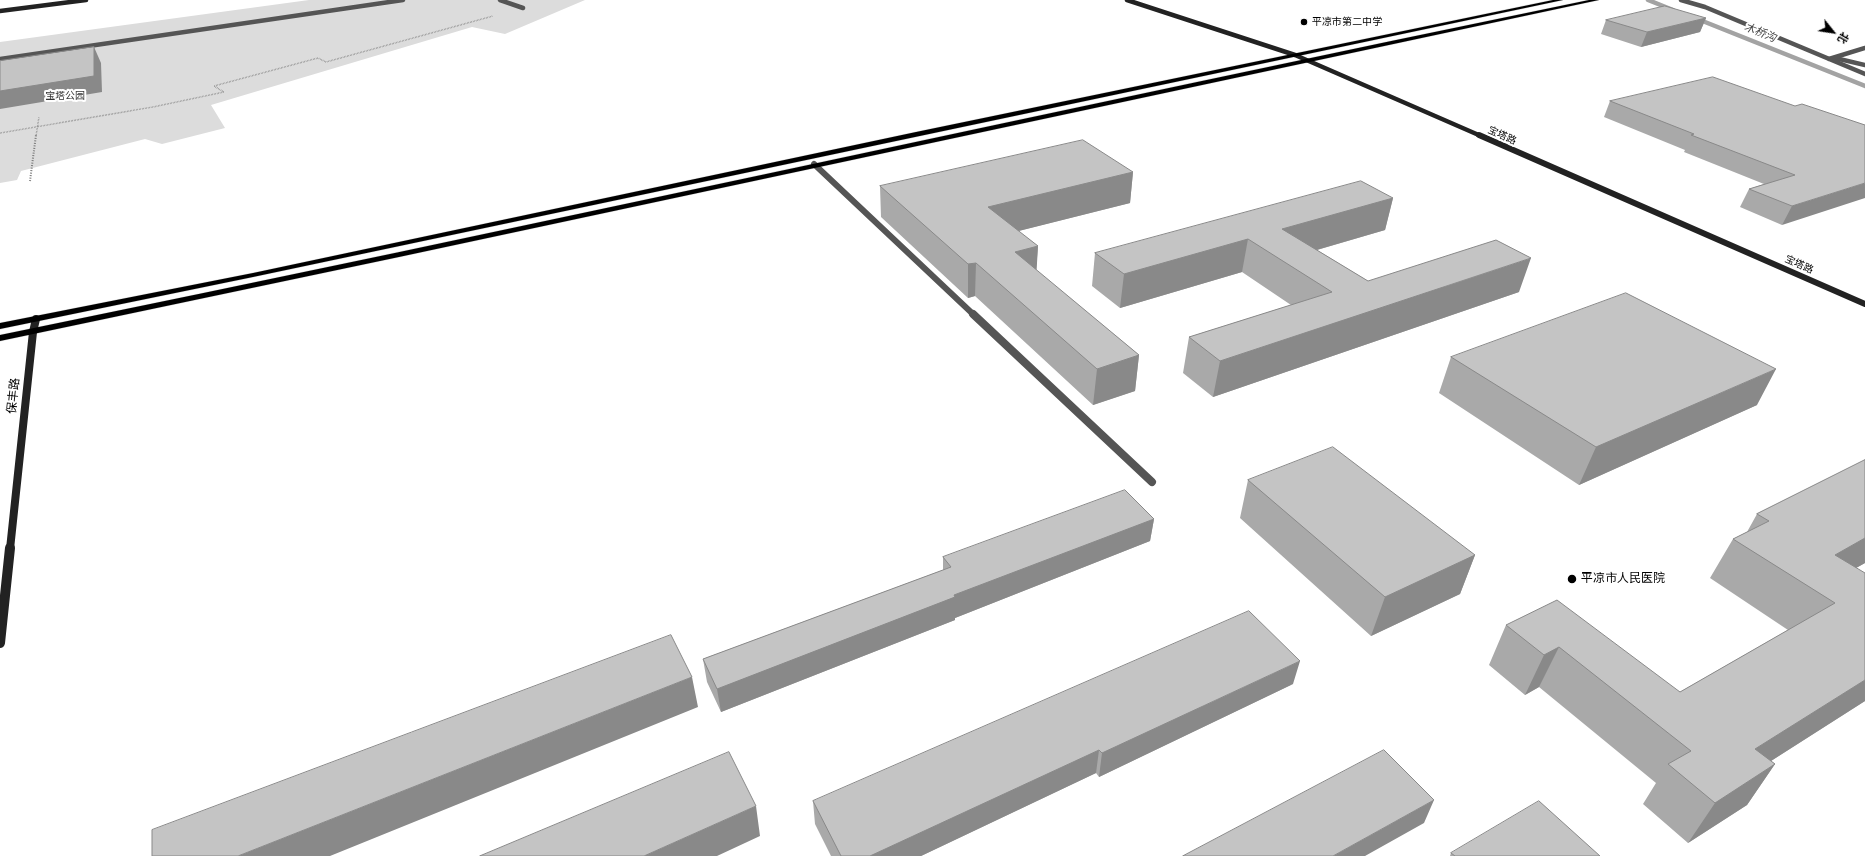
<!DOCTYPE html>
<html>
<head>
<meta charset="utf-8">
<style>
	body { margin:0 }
	#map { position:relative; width:1865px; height:856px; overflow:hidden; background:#fff; font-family:"DM Sans","Noto Sans SC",sans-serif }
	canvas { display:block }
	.north { position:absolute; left:1813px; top:12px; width:40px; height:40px; -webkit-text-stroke:3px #fff; paint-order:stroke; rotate:120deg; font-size:11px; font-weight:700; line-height:16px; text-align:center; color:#000 }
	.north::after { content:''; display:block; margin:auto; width:14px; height:18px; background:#000; clip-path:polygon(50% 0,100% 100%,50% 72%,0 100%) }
</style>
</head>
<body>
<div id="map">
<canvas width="1865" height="856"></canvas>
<div class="north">北</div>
</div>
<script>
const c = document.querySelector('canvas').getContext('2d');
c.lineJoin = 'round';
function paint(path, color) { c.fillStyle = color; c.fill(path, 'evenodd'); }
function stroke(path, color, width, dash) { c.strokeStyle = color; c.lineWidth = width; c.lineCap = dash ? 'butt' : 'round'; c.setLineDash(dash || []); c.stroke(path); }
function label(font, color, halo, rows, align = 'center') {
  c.font = font + ' "DM Sans","Noto Sans SC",sans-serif'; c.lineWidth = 4; c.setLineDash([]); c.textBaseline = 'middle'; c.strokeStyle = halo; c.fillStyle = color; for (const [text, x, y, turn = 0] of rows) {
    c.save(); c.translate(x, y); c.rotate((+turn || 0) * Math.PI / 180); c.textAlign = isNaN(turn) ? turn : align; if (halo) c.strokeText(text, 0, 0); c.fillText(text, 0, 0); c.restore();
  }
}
paint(new Path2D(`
	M309 0H585L505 34 472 27 211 105 225 128 162 144 145 139 21 171 17 180 0 183V42Z`), '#dcdcdc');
stroke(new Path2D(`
	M1648 0 1673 10
	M1695 18 1865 86`), '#a3a3a3', 4.5);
const primary = new Path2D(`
	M1553 0H1563L253 277 0 329V323L253 273 916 132Z
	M1589 0H1599L399 257 0 341V335C530 227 1058 109 1589 0Z`);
stroke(primary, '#dbdbdb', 1);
stroke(new Path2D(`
	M0 133 153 107 224 92 214 86 318 58 326 62 493 16
	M36 136 39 117`), '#777', 1.5, [0.5, 1]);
stroke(new Path2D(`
	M30 181 36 135`), '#777', 2, [1, 1.5]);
stroke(new Path2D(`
	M1835 58 1865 65`), '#555', 4.5);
stroke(new Path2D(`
	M814 164 974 315`), '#555', 6);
stroke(new Path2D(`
	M973 314 1152 482`), '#555', 8);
stroke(new Path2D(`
	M500 0 523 8
	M1681 0 1705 7 1865 74
	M0 59 403 0
	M1829 59 1865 48`), '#555', 4.5);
stroke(new Path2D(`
	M1127 0 1295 55 1481 136
	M0 11 86 0`), '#222', 4.5);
stroke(new Path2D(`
	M1479 135 1865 304`), '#222', 6);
stroke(new Path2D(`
	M10 549 33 332 36 319`), '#222', 8);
stroke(new Path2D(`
	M0 643 10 548`), '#222', 10);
paint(primary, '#000');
paint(new Path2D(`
	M1706 18 1700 32 1641 47 1601 34 1606 20Z
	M1610 101 1795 106 1865 125 1782 225 1740 207 1749 189 1764 184 1684 152 1685 150 1604 117Z
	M1133 172 1130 203 1018 231 1038 246 1036 270 1139 355 1135 391 1093 405 975 296 968 298 881 217 880 186Z
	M1393 198 1385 230 1317 250 1368 281 1519 292 1213 397 1183 373 1189 337 1291 305 1242 272 1120 308 1092 286 1095 253Z
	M1451 357 1757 405 1579 485 1439 393Z
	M1865 460V563L1856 568 1865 701 1771 761 1775 764 1747 805 1688 843 1643 804 1656 783 1539 687 1525 695 1489 665 1506 625 1680 692 1788 630 1710 578 1733 539 1747 532 1757 514Z
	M1248 480 1475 555 1460 594 1371 636 1240 518Z
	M1154 519 1150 541 955 618V620L721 712 707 682 703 659 943 570V557Z
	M1293 684 1099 777 1096 773 921 856H831L815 824 813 801Z
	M1451 853 1600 856H1450Z`), '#a9a9a9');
paint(new Path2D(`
	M1706 18 1700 32 1641 47 1647 32Z
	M94 47 101 63 102 92 0 109V91Z
	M1133 172 1130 203 987 239 988 207Z
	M1865 183V198L1782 225 1792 206Z
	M1393 198 1385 230 1282 260V229Z
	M1248 239 1242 272 1120 308 1124 274Z
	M1038 246 1036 280 1015 252Z
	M1531 258 1519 292 1213 397 1220 361Z
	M976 263 975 296 968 298V264Z
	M1139 355 1135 391 1093 405 1097 369Z
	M1776 369 1757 405 1579 485 1596 447Z
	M1154 519 1150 541 955 618V620L721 712 717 689 954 595Z
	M1865 538V563L1815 591 1835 555Z
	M1475 555 1460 594 1371 636 1385 597Z
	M1559 647 1539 687 1525 695 1544 655Z
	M1300 661 1293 684 1099 777 1102 753Z
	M692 677 698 707 330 856H238Z
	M1865 680V701L1727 789 1755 749Z
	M1099 750 1096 773 921 856H870Z
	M1775 764 1747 805 1688 843 1715 803Z
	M1434 800 1424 823 1365 856H1333Z
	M756 806 760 836 717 856H644Z`), '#898989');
const building = new Path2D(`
	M1665 6 1706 18 1647 32 1606 20Z
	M94 47V76L0 91V61Z
	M1713 77 1795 106 1802 104 1865 125V183L1792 206 1749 189 1795 175 1691 135 1694 134 1610 101Z
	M1083 140 1133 172 988 207 1038 246 1015 252 1139 355 1097 369 976 263 968 264 880 186Z
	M1361 181 1393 198 1282 229 1368 281 1496 240 1531 258 1220 361 1189 337 1332 292 1248 239 1124 274 1095 253Z
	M1626 293 1776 369 1596 447 1451 357Z
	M1333 447 1475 555 1385 597 1248 480Z
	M1865 460V538L1835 555 1865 573V680L1755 749 1775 764 1715 803 1668 764 1691 751 1559 647 1544 655 1506 625 1557 600 1680 692 1835 603 1733 539 1769 521 1757 514Z
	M1125 490 1154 519 954 595 955 597 717 689 703 659 951 567 943 557Z
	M1249 611 1300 661 1102 753 1099 750 870 856H841L813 801Z
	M671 635 692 677 238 856H152V830Z
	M1384 750 1434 800 1333 856H1183Z
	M729 752 756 806 644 856H480Z
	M1539 801 1600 856H1455L1451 853Z`);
paint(building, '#c4c4c4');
stroke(building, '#898989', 1);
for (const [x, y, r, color] of [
	[1304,22,4,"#000"],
	[1572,579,5,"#000"]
]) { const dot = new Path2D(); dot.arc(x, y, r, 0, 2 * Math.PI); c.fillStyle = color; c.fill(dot); stroke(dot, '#fff', 1.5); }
label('10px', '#000', '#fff', [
	["平凉市第二中学",1312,22]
], 'left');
label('10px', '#333', '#fff', [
	["宝塔公园",65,96]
]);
label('10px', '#000', '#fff', [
	["宝塔路",1502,136,24],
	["宝塔路",1799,265,24]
]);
label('italic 11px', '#444', '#fff', [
	["木桥沟",1760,33,22]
]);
label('12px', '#000', '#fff', [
	["保丰路",14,396,-84]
]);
label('12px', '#000', '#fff', [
	["平凉市人民医院",1581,579]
], 'left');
</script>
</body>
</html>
